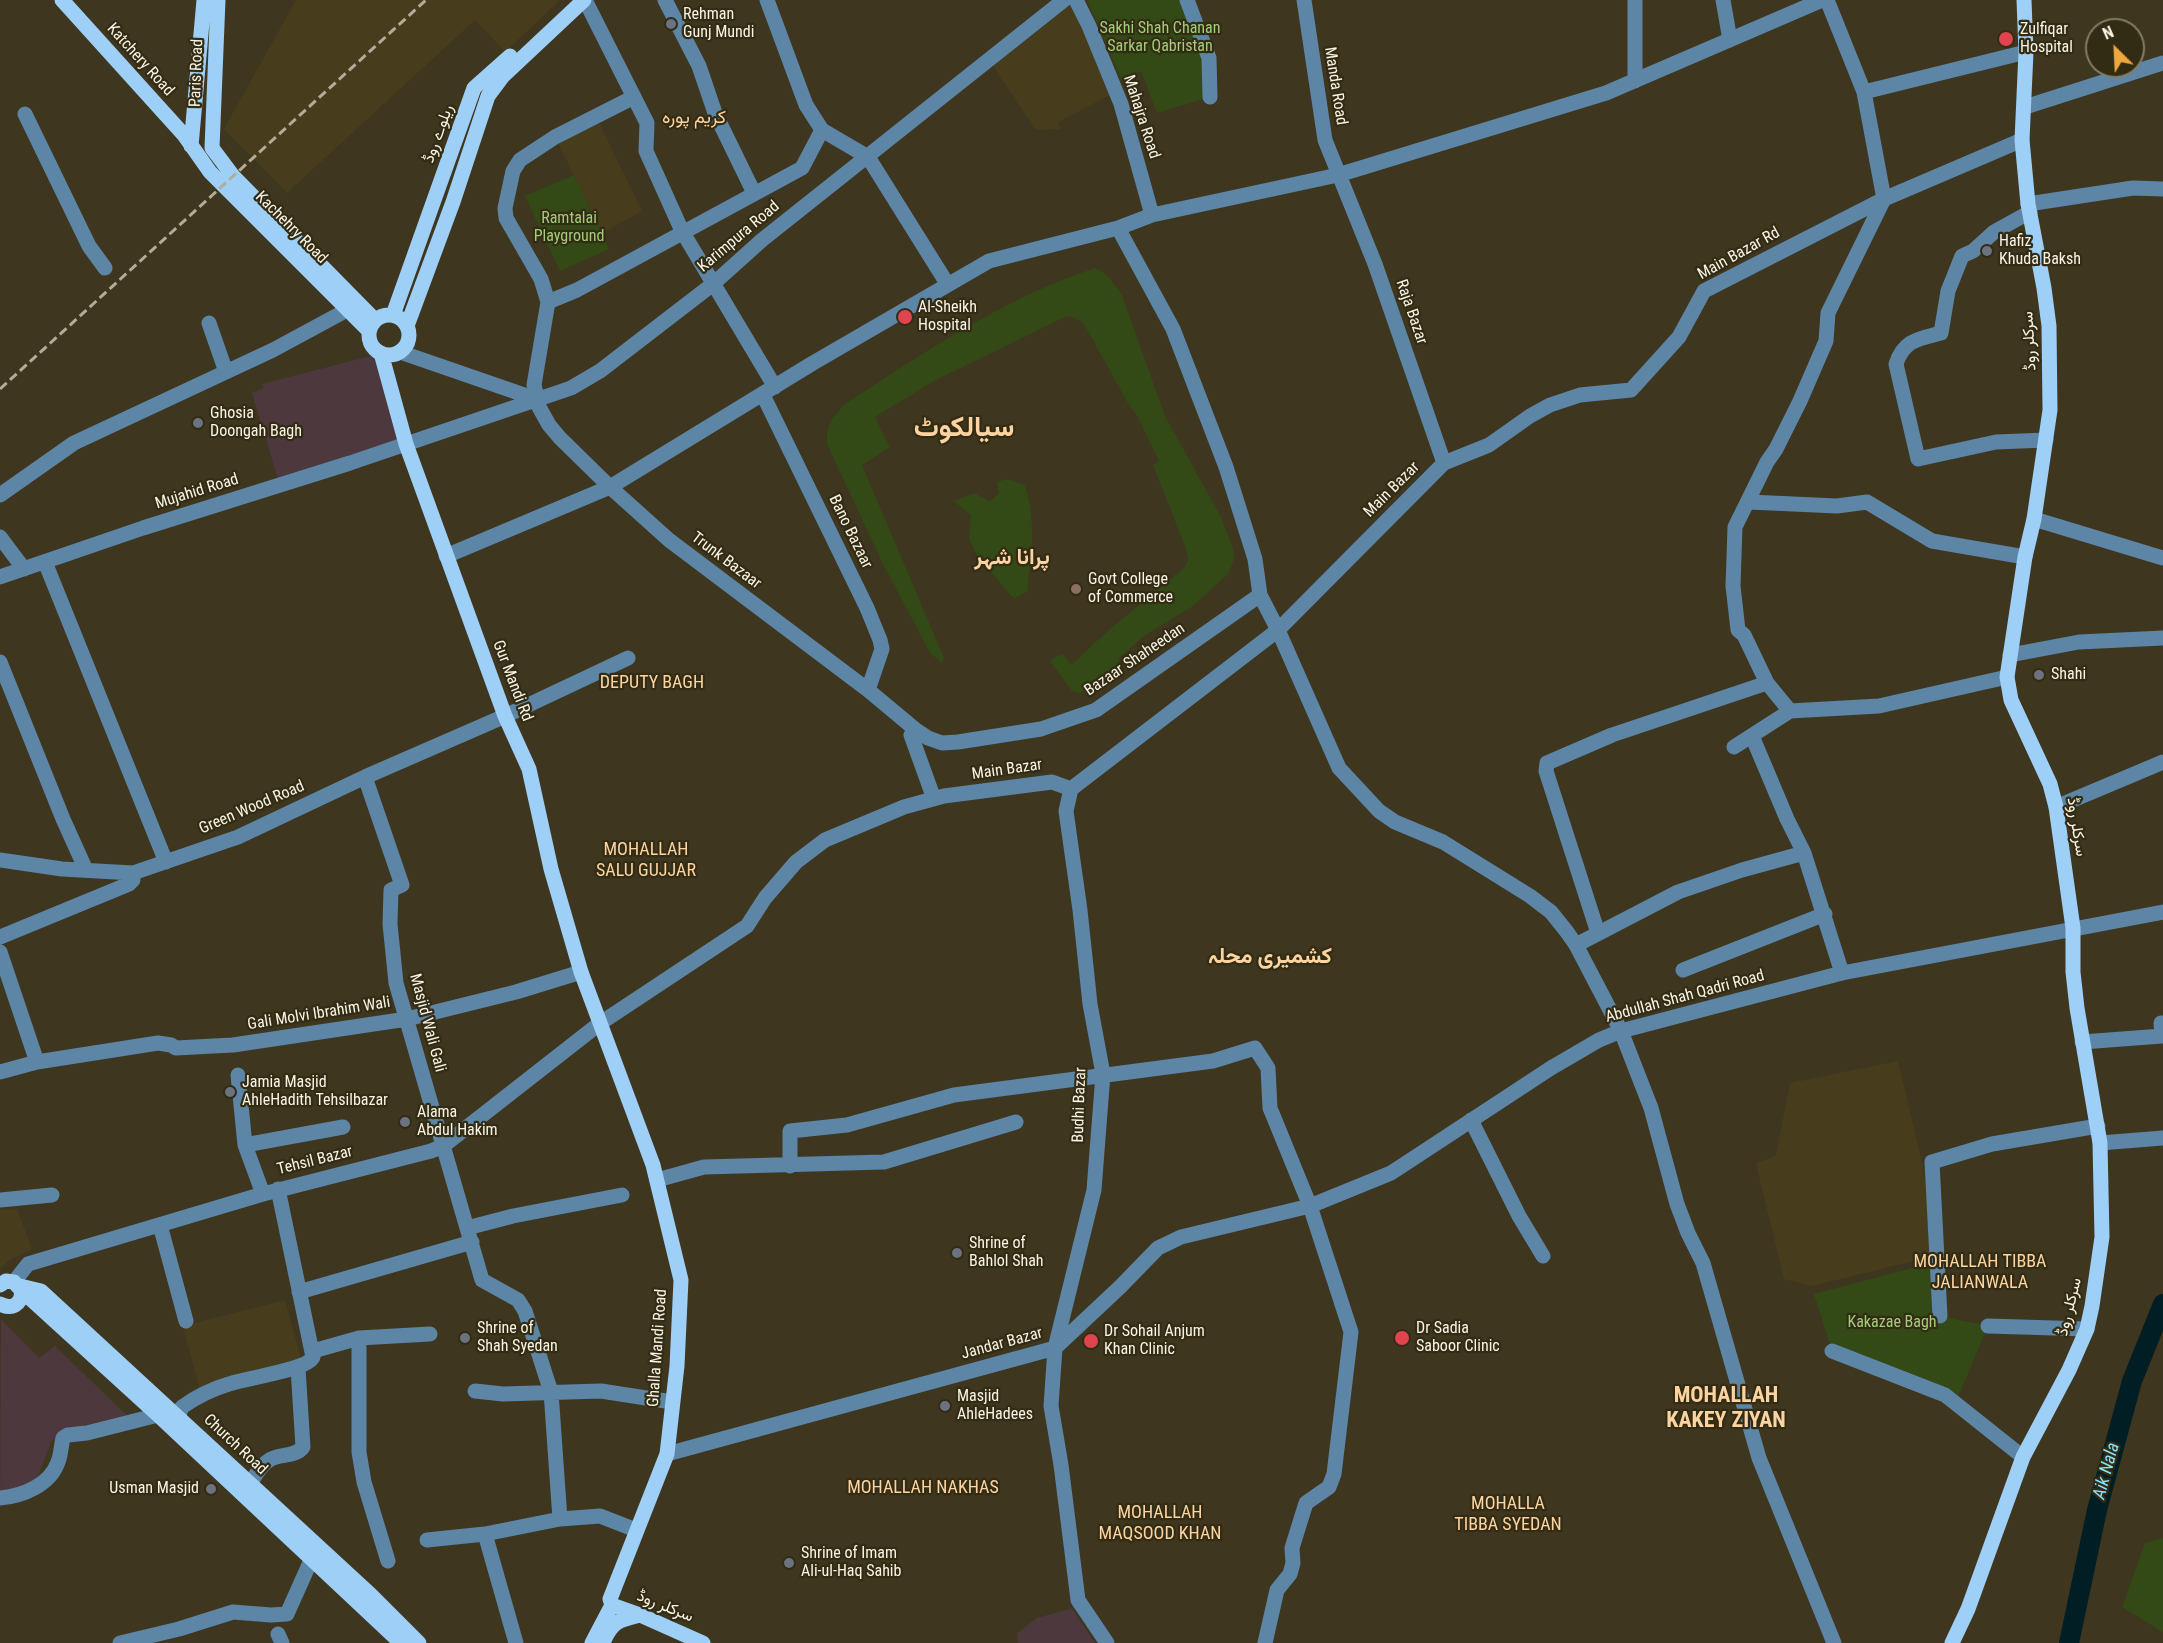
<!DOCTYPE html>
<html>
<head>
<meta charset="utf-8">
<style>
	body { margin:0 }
	#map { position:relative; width:2163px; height:1643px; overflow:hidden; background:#3e361e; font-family:"Roboto Condensed",sans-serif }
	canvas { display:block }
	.north { position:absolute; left:2085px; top:18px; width:60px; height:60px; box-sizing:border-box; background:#332c14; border:2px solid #827c68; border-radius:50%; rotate:336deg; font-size:16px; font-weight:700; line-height:24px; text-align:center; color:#f9f4e5 }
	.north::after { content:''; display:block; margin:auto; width:21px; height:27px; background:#efa73e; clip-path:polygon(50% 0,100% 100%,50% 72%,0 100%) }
</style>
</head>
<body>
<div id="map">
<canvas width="2163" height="1643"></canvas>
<div class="north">N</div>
</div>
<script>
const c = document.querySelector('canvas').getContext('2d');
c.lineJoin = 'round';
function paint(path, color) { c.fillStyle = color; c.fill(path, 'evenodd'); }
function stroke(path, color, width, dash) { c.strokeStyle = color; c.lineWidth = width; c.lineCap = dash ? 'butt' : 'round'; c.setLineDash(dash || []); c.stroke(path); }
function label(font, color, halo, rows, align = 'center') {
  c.font = font + ' "Roboto Condensed",Vazirmatn,sans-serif'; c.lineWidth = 4.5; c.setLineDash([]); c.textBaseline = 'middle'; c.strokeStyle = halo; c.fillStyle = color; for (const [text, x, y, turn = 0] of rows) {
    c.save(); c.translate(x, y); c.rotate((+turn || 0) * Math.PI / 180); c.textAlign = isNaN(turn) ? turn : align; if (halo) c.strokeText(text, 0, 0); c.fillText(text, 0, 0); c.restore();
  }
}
paint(new Path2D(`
	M378 354 402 442 279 483 252 393 263 388 262 384Z
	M1 1319 39 1358 55 1346 137 1425 52 1440 37 1479 0 1497Z
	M1072 1608 1095 1643H1018L1017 1633 1037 1618Z`), '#4c383d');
paint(new Path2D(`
	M296 0H560L505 52 475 20 287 193 224 129Z
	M1075 0 1116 92 1058 122 1061 129 1036 130 989 60Z
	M596 116 642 211 602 233 555 137Z
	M1898 1061 1923 1166 1934 1256 1812 1286 1784 1279 1756 1164 1776 1155 1790 1083Z
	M17 1209 32 1249 10 1260 0 1269V1210Z
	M285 1300 302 1362 199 1387 183 1326Z`), '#473d1d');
paint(new Path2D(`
	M1089 0H1187L1209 58 1210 97 1157 113 1141 71 1122 81 1088 2Z
	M574 175 609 249 560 271 525 196Z
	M1095 268 1107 275 1122 295 1165 416 1222 519 1233 549 1234 560 1228 574 1193 606 1144 636 1119 658 1114 673 1080 693 1072 691 1050 661 1056 656 1064 655 1071 665 1110 629 1184 568 1188 560 1186 549 1153 465 1159 461 1138 417 1129 405 1084 324 1076 318 1067 316 934 381 875 417 890 447 862 465 944 658 942 663 930 653 883 564 827 444C826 425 833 417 845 404 925 352 1004 298 1095 268Z
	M1007 479 1025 485C1037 522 1031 555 1027 592L1015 598 1011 596 977 555 969 539 971 516 954 501 974 493 989 501 992 500 999 493 997 482Z
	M1935 1262 1940 1316 1988 1326 1955 1404 1832 1351 1814 1294Z
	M2163 1538V1632L2122 1607 2145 1543Z`), '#334a17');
stroke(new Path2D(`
	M2069 1643 2097 1510 2132 1381 2163 1304`), '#021e25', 20);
stroke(new Path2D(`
	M585 0 647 123 646 151 682 231 775 387
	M665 0 699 66 715 113 754 193
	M767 0 806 105 822 130 868 157 948 285
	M1076 0 1089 26 1121 104 1152 215
	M1187 0 1209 58 1210 97
	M1304 0 1325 140 1375 264 1444 463
	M1723 0 1730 40
	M1635 81V0
	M1864 92 2026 52
	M634 97 555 137 520 160 513 171 505 208 506 218 541 279 548 302 534 385 539 407 549 425 560 438 610 487 669 540 868 690 916 730 928 738 942 743 958 742 1041 729 1096 710 1260 595
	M2025 107 2163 63
	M25 114 89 246 105 268
	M2028 204 2133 188 2163 189
	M2030 212 1994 232 1973 251 1962 256 1948 291 1941 333C1918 339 1904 340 1896 364L1918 459 1996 442 2046 440
	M1118 228 1173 329 1226 467 1255 559 1260 595 1278 630 1339 768 1379 811 1395 822 1443 842 1530 896 1551 912 1567 932 1576 945 1621 1031 1651 1108 1677 1204 1688 1233 1703 1263 1759 1458 1834 1643
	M548 302 577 290 802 168 822 130
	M209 323 226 372
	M400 352 536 399
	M763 395 867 608 880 640 882 649 868 690
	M0 495 74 443 273 350 347 310
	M1749 502 1837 506 1867 502 1932 541 2025 557
	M2034 519 2163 558
	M0 537 24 569
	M446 556 610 487 813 363 989 261 1118 228 1152 215 1338 175 1606 93 1822 0
	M45 562 166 862
	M0 577 143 528 350 463 571 388 600 371 713 284 762 240 1064 0
	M2010 655 2079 642 2163 638
	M0 662 63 819 86 870
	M1790 711 1767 683 1744 635 1738 630 1733 586 1735 527 1767 462 1776 449 1800 401 1826 341 1828 313 1884 199 1864 92 1827 0
	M916 730 911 735 934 799
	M1752 736 1787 819 1804 853 1842 973
	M1734 747 1790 711 1879 706 2007 677
	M365 777 402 885 391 890 390 924 396 983 482 1280 518 1300 525 1311 551 1392 560 1519
	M1071 789 1278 630 1444 463 1489 445 1530 416 1550 405 1580 395 1631 390 1679 337 1704 291 1884 199 2022 140
	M1071 789 1066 811 1080 910 1090 1004 1103 1074 1094 1190 1055 1348 1051 1406 1061 1465 1078 1600 1107 1643
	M2056 807 2163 762
	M0 860 62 869 133 873 238 837 365 777 505 716 628 658
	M1598 933 1546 771 1547 763 1612 735 1767 683
	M0 937 129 884 133 880V873
	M1576 945 1678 892 1742 870 1804 853
	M0 952 37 1062 158 1043 171 1045 176 1048 233 1045 407 1019 516 992 581 972
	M1683 970 1825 914
	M2082 1042 2162 1036 2161 1023H2163
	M0 1072 37 1062
	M238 1075 245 1145 263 1194
	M1471 1120 1519 1216 1543 1256
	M2100 1143 2163 1138
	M245 1145 343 1127
	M790 1166V1131L847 1125 954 1095 1213 1061 1255 1048 1268 1068 1270 1108 1310 1206 1351 1332 1334 1474 1329 1487 1306 1503 1292 1548 1293 1563 1290 1574 1277 1590 1265 1643
	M657 1180 704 1167 884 1162 1016 1122
	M0 1200 52 1195
	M160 1225 186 1321
	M467 1228 513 1216 622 1195
	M14 1282 28 1264 263 1194 431 1151 443 1146 599 1024 747 926 765 898 796 862 825 840 904 807 944 796 1052 782 1071 789
	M299 1292 472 1242
	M1940 1316 1932 1162 1992 1144 2098 1126
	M1988 1326 2087 1329
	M359 1338V1452L364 1482 388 1561
	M313 1351 359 1338 430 1334
	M1832 1351 1945 1395 2023 1457
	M475 1391 503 1394 601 1391 672 1402
	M178 1417 182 1407C196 1397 212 1389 229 1384 246 1378 307 1370 313 1357L278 1189
	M667 1454 1055 1348 1120 1287 1158 1248 1181 1237 1310 1206 1391 1173 1551 1068 1599 1040 1621 1031 1842 973 2163 912
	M250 1484C255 1476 260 1466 268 1461 278 1453 295 1458 303 1447L298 1368
	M0 1498C23 1496 50 1485 58 1462 61 1455 61 1446 63 1438L68 1435 87 1433 158 1415
	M485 1534 516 1643
	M427 1540 485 1534 560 1519 600 1516 636 1530
	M278 1634 282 1643
	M120 1643 179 1629 233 1612 271 1615 287 1614 312 1558`), '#5c85a6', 15);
stroke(new Path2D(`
	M62 0 184 135 210 172 369 331
	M218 0 212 148 233 176 375 320
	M191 146 204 0
	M369 335a20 20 0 1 1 40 0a20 20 0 1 1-40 0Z
	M393 315 474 88 510 56
	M407 326 453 202 488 96 503 76 584 0
	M381 353 406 444 505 716 529 769 551 869 581 972 653 1165 681 1280 677 1366 667 1454 610 1599 612 1605
	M0 1285 6 1281 14 1282 22 1291C21 1305 12 1310 0 1304
	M20 1286 41 1291 371 1595 419 1643
	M22 1291 158 1415 401 1643
	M612 1605 640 1615 703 1643
	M592 1643 612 1605
	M603 1643C611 1622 619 1620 640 1615
	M1952 1643 1968 1609 2023 1457 2069 1370 2087 1329 2092 1306 2102 1237 2100 1143 2077 1008 2073 972V928L2056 807 2050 784 2011 700 2007 677 2025 557 2034 519 2050 410 2049 326 2044 288 2028 204 2022 140 2026 52 2024 0`), '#9dcff7', 15);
stroke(new Path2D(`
	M0 389 426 0`), '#b2ac99', 3, [9, 4.5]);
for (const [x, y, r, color] of [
	[671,24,6,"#6b7280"],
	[2006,39,8,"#e0444e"],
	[1987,251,6,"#6b7280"],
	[905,317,8,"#e0444e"],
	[198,423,6,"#6b7280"],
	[1076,589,6,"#8d6e63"],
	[2039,675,6,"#6b7280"],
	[230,1092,6,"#6b7280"],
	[405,1122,6,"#6b7280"],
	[957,1253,6,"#6b7280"],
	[465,1338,6,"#6b7280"],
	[1402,1338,8,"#e0444e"],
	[1091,1341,8,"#e0444e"],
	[945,1406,6,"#6b7280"],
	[211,1489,6,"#6b7280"],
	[789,1563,6,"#6b7280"]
]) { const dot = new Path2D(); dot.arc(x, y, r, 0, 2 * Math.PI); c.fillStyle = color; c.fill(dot); stroke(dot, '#332c14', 2); }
label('16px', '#f9f4e5', '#332c14', [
	["Rehman",683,15],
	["Gunj Mundi",683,33],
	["Zulfiqar",2020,30],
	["Hospital",2020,48],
	["Hafiz",1999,242],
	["Khuda Baksh",1999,260],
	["Al-Sheikh",918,308],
	["Hospital",918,326],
	["Ghosia",210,414],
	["Doongah Bagh",210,432],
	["Govt College",1088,580],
	["of Commerce",1088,598],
	["Shahi",2051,675],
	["Jamia Masjid",242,1083],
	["AhleHadith Tehsilbazar",242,1101],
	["Alama",417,1113],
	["Abdul Hakim",417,1131],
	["Shrine of",969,1244],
	["Bahlol Shah",969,1262],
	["Shrine of",477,1329],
	["Shah Syedan",477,1347],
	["Dr Sadia",1416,1329],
	["Saboor Clinic",1416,1347],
	["Dr Sohail Anjum",1104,1332],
	["Khan Clinic",1104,1350],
	["Masjid",957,1397],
	["AhleHadees",957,1415],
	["Usman Masjid",199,1489,"right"],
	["Shrine of Imam",801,1554],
	["Ali-ul-Haq Sahib",801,1572]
], 'left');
label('16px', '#a3ce79', '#332c14', [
	["Sakhi Shah Chanan",1160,29],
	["Sarkar Qabristan",1160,47],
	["Ramtalai",569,219],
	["Playground",569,237],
	["Kakazae Bagh",1892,1323]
]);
label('16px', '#f9f4e5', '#332c14', [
	["Katchery Road",140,60,48],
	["Paris Road",197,73,-88],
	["Manda Road",1335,86,81],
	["Mahajra Road",1141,117,72],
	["ریلوے روڈ",439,134,-70],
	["Kachehry Road",291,228,45],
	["Karimpura Road",739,237,-40],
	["Main Bazar Rd",1739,254,-29],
	["Raja Bazar",1411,312,71],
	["سرکلر روڈ",2030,341,-93],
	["Main Bazar",1392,490,-45],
	["Mujahid Road",197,492,-17],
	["Bano Bazaar",850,532,64],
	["Trunk Bazaar",726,561,37],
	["Bazaar Shaheedan",1135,660,-34],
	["Gur Mandi Rd",512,681,69],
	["Main Bazar",1007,770,-8],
	["Green Wood Road",252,808,-23],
	["سرکلر روڈ",2076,827,81],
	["Abdullah Shah Qadri Road",1685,997,-15],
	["Gali Molvi Ibrahim Wali",319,1014,-9],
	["Masjid Wali Gali",427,1023,75],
	["Budhi Bazar",1080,1105,-88],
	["Tehsil Bazar",315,1161,-14],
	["سرکلر روڈ",2070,1307,-76],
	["Jandar Bazar",1002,1344,-15],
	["Ghalla Mandi Road",658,1348,-86],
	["Church Road",235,1445,43],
	["سرکلر روڈ",665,1607,22]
]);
label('18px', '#fdd4a1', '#332c14', [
	["کریم پورہ",694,118],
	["DEPUTY BAGH",652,683],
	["MOHALLAH",646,850],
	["SALU GUJJAR",646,871],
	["MOHALLAH TIBBA",1980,1262],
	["JALIANWALA",1980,1283],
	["MOHALLAH NAKHAS",923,1488],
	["MOHALLA",1508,1504],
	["TIBBA SYEDAN",1508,1525],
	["MOHALLAH",1160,1513],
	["MAQSOOD KHAN",1160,1534]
]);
label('italic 18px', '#86e4ff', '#332c14', [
	["Aik Nala",2107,1471,-75]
]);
label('bold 22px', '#fdd4a1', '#332c14', [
	["پرانا شہر",1012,558],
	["کشمیری محلہ",1270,957],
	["MOHALLAH",1726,1396],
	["KAKEY ZIYAN",1726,1421]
]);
label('bold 28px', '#fdd4a1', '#332c14', [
	["سیالکوٹ",964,429]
]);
</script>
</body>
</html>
